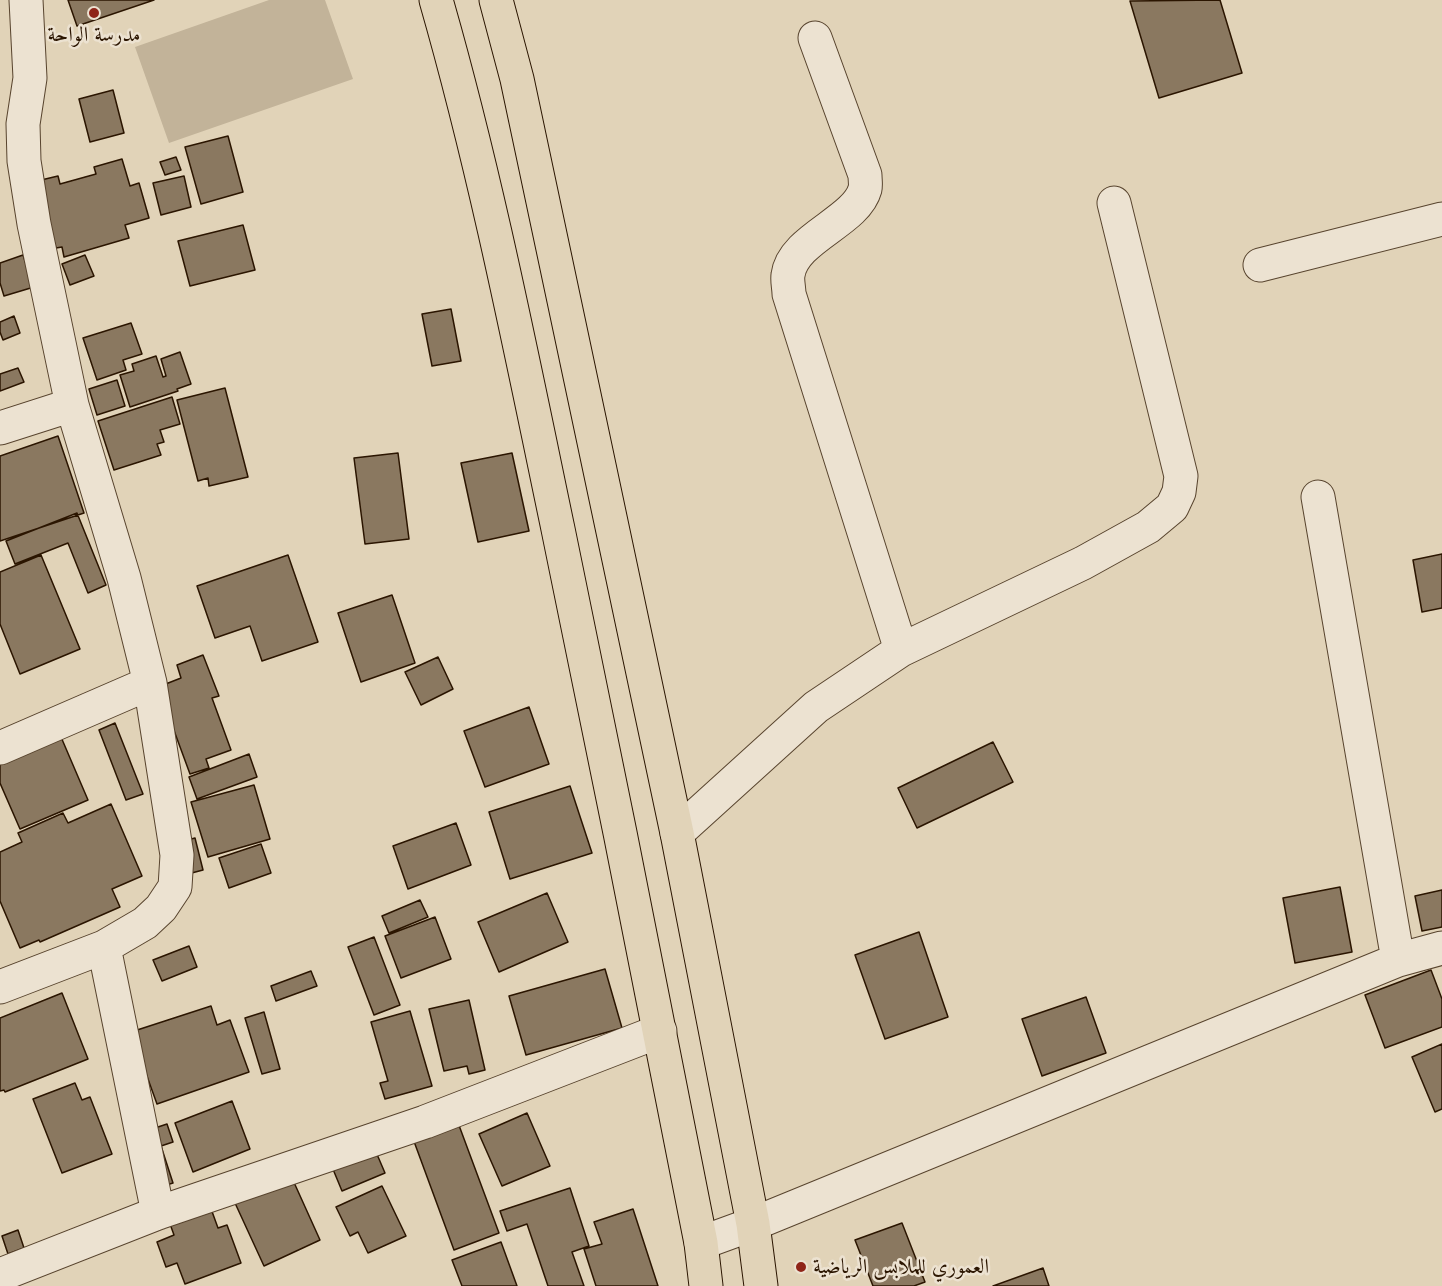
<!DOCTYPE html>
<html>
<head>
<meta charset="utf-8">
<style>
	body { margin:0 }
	canvas { display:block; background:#e1d3b8 }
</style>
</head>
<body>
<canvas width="1442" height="1286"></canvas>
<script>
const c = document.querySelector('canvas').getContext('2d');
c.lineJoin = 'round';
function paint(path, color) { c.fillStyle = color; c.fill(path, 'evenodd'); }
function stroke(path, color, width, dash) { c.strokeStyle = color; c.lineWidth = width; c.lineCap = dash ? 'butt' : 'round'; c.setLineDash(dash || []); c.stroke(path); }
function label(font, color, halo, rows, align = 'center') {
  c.font = font + ' "Old Standard TT",Amiri,serif'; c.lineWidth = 5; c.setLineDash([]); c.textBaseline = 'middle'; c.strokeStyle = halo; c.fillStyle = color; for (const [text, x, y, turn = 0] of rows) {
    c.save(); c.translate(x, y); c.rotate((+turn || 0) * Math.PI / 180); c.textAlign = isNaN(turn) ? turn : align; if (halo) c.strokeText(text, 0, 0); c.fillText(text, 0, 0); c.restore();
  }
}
paint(new Path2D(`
	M269 0H325L353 79 169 143 135 47Z`), '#c2b399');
const building = new Path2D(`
	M68 0H154L77 26Z
	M1220 0 1242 73 1159 98 1130 1Z
	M113 90 124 133 90 142 79 99Z
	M228 136 243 192 201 204 185 147Z
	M176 157 181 170 165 175 160 162Z
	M122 159 130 186 139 183 149 218 125 225 129 238 64 257 62 247 56 248 37 181 58 176 60 184 96 174 94 167Z
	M184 176 191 207 161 215 153 183Z
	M243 225 255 270 190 286 178 241Z
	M23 255 34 287 4 296 0 283V263Z
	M85 255 94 276 70 285 62 264Z
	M451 309 461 361 432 366 422 314Z
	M14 316 20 333 3 340 0 332V322Z
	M131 323 142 354 123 360 126 370 97 380 83 338Z
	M180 352 191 384 177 389 178 391 130 407 120 375 134 371 132 364 156 356 163 377 166 376 161 359Z
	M18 368 24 382 0 391V374Z
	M117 380 125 406 97 415 89 389Z
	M225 388 248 477 209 486 208 478 198 481 177 400Z
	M172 397 180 424 160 430 164 442 157 444 161 455 114 470 98 421Z
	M58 436 84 513 0 541V456Z
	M398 453 409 539 365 544 354 458Z
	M512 453 529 531 478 542 461 463Z
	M77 513 106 585 88 593 68 543 15 564 6 541Z
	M1442 554V608L1422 612 1413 560Z
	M41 555 80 649 20 674 0 624V572Z
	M288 555 318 642 262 661 250 626 215 638 197 586Z
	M392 595 415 663 361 682 338 613Z
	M203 655 219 696 212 698 231 750 206 759 209 768 190 774 158 687 181 678 177 665Z
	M438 657 453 689 421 705 405 672Z
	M529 707 549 764 485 787 464 731Z
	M115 723 143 794 126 800 99 730Z
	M61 737 88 800 20 829 0 783V764Z
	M993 742 1013 782 917 828 898 788Z
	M249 754 257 777 197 799 189 777Z
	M254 785 270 839 208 857 191 802Z
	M570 786 592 853 510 879 489 812Z
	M111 804 142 876 112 889 120 907 40 942 39 940 20 948 0 901V852L22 842 18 833 63 813 68 823Z
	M456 823 471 865 408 889 393 846Z
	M195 838 203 870 184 875 176 843Z
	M261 844 271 873 229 888 219 858Z
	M1340 887 1352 952 1295 963 1283 898Z
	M1442 890V927L1422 931 1415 896Z
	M547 893 568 942 499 972 478 922Z
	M420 900 428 917 389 933 382 916Z
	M435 917 451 959 401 978 385 936Z
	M919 932 948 1017 885 1039 855 955Z
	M374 937 400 1005 374 1015 348 947Z
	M189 946 197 967 162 981 153 960Z
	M605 969 622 1028 526 1055 509 996Z
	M1431 970 1442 999V1027L1385 1048 1365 995Z
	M311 971 317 986 276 1001 271 986Z
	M62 993 88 1059 5 1092 4 1090 0 1091V1018Z
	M1086 997 1106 1053 1042 1076 1022 1019Z
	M469 1000 485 1070 469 1074 467 1066 444 1071 429 1009Z
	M211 1006 217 1025 230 1020 249 1072 157 1104 131 1032Z
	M410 1011 432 1086 385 1099 380 1083 388 1081 371 1022Z
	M264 1012 280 1069 262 1074 245 1018Z
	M1442 1044V1109L1435 1112 1412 1057Z
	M75 1083 82 1100 90 1097 112 1154 62 1173 33 1099Z
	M232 1101 250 1149 193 1172 175 1123Z
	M527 1113 550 1166 502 1186 479 1134Z
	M457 1120 499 1233 454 1250 412 1136Z
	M167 1124 173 1142 161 1146 173 1183 163 1186 146 1131Z
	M373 1145 385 1173 342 1191 330 1162Z
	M292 1178 320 1240 264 1266 235 1203Z
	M382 1186 406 1236 368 1253 358 1232 350 1236 336 1207Z
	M570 1188 589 1246 572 1252 584 1286H548L527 1224 507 1231 500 1211Z
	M206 1195 218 1228 227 1225 241 1263 185 1284 177 1263 166 1267 157 1242 174 1235 165 1210Z
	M633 1209 658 1286H596L584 1249 602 1244 594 1222Z
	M902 1223 925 1282 914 1286H873L855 1240Z
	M18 1230 24 1248 8 1254 2 1236Z
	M501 1242 517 1286H462L452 1260Z
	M1043 1268 1049 1286H993Z`);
paint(building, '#8a7860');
stroke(building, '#2b1500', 1.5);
const minor = new Path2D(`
	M815 38 865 175C865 180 866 185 865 189 856 222 793 238 788 275 787 281 789 288 789 294L901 650
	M1260 265 1442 219
	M0 428 72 405
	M0 748 150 683
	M677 833 816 707 901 650 1083 563 1148 527 1172 507 1179 492 1181 476 1114 203
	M104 947 158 1213
	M1398 960 1442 948
	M0 987 104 947 145 923 161 908 175 887 177 855 150 683 124 578 72 405 34 224 24 161 23 124 30 78 26 0
	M701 1243 753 1224 1398 960 1318 497
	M0 1275 158 1213 425 1122 660 1031`);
const major = new Path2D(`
	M436 0C486 174 521 352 558 529 607 767 655 1004 701 1243L706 1286
	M496 0 517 79 677 833 753 1224 761 1286`);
stroke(minor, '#58442e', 35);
stroke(major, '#2b1500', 35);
stroke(minor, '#ece2d1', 33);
stroke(major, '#e1d3b8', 33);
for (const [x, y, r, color] of [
	[94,13,6,"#8f2418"],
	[801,1267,6,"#8f2418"]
]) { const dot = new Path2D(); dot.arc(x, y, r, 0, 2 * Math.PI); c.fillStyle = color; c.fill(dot); stroke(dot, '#ece2d1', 2); }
label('21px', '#2b1500', '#ece2d1', [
	["مدرسة الواحة",94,35],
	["العموري للملابس الرياضية",813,1267,"left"]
]);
</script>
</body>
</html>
